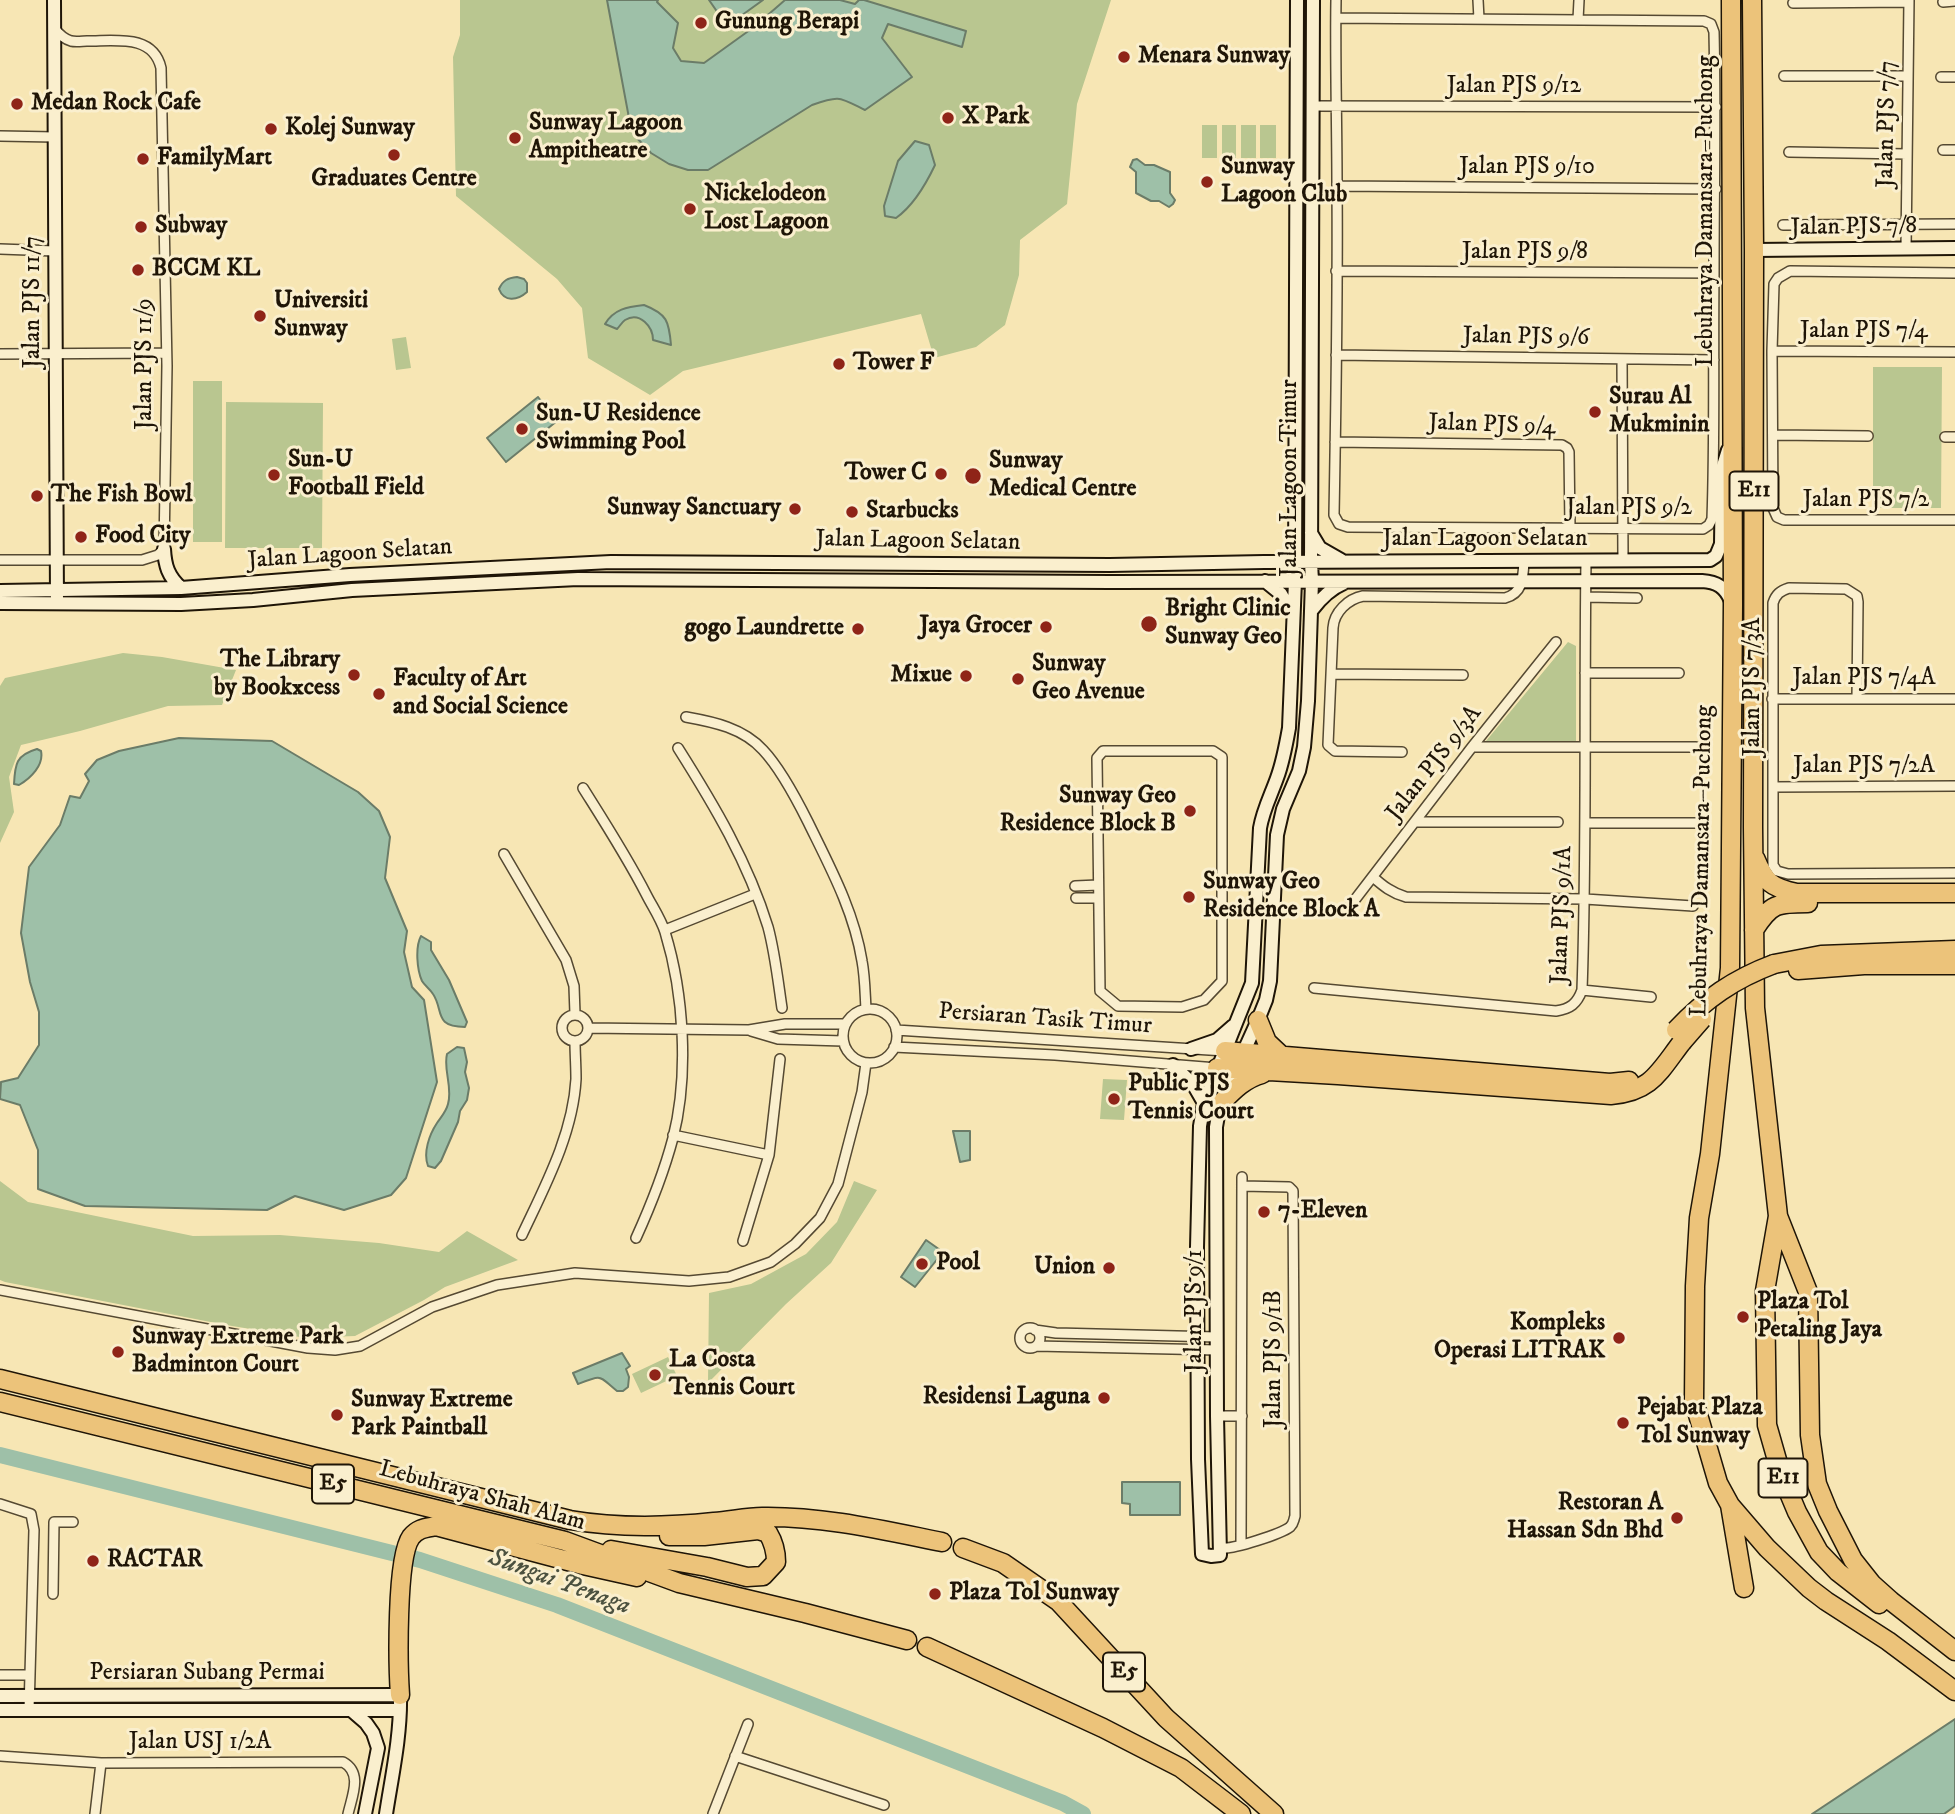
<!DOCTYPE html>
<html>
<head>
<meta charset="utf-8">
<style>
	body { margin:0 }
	canvas { display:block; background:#f7e6b4 }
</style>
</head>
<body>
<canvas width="1955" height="1814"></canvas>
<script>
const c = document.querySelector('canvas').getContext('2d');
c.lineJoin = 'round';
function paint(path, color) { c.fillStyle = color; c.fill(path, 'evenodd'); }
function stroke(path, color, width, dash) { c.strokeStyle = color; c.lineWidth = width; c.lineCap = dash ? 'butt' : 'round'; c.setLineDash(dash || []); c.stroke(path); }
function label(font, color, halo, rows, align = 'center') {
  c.font = font + ' "IM FELL DW Pica",serif'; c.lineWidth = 6; c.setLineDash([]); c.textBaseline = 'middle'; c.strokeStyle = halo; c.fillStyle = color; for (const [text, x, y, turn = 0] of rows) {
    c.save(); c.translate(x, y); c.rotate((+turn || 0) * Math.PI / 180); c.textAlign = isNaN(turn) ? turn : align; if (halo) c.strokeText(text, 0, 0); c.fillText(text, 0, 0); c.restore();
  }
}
paint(new Path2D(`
	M460 0H1111L1077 104 1067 204 1020 240 1019 275 1005 325 976 347 934 358 921 314 683 371 650 395 588 358 582 308 557 279 456 196 453 57 460 35Z
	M1202 125H1217V158H1202Z
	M1222 125H1236V158H1222Z
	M1241 125H1256V158H1241Z
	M1260 125H1276V158H1260Z
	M406 337 411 368 396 370 392 339Z
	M1873 367H1942L1941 508H1873Z
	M193 381H222V542H193Z
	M226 402 323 403 322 548H225Z
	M1568 642 1576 646V741H1486Z
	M123 653 162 657 236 670 222 705 168 706 80 731 21 745 9 777 14 812 0 843V686L5 678Z
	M1103 1079 1127 1080 1124 1120 1100 1119Z
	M0 1181 28 1202 193 1236 280 1235 379 1243 439 1252 467 1231 518 1260 445 1287 424 1300 355 1336 306 1338 226 1325 5 1282 0 1280Z
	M854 1181 877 1190 831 1263 786 1304 708 1383 709 1293 751 1284 806 1254 837 1222Z
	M668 1357 677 1376 641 1393 632 1374Z`), '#b9c690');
const water = new Path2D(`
	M607 0H658L657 2 678 23 673 48 681 61 704 63 754 27 785 0H840L855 4 859 0H864L966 31 962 47 888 24 882 38 912 77 865 110C839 97 840 95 812 105L708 170H688L669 164 651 153 636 137 629 118Z
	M709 0H763L727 26Z
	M915 141 929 145 935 165C926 184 913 206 896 218L885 216 884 206 898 161Z
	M1137 159 1145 165H1154L1170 172V193L1175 200 1173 204 1169 207 1159 201H1151L1136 193V172L1130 167 1133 160Z
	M517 277 524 279 527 283V292C517 301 504 302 499 289 503 280 508 278 517 277Z
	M644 305C667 314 669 321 671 345L653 340C653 327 640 311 625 320 622 322 620 326 617 329L605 324C614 309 627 307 644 305Z
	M538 397 557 421 506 462 487 438Z
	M179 738 272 741 358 792 379 811 390 837 385 878 407 931 404 952 412 987 424 1000 437 1082 406 1178 391 1195 344 1210 295 1196 267 1210 85 1206 38 1189V1150L20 1105 0 1099 1 1082 18 1078 39 1045V1012L30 982 21 933 29 867 60 825 70 796 80 798 89 781 85 774 97 760 119 751Z
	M37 749 41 751C44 765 31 778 19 785L14 784C15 764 16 755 37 749Z
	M421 936 431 942V950L449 980 467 1022 465 1027C433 1027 444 1010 433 994 430 989 425 986 422 981 417 970 415 947 421 936Z
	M457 1047 464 1048 467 1062 465 1072 469 1088 467 1100 460 1111 458 1122 441 1161 435 1168 428 1166C423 1153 429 1135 437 1123 441 1117 446 1112 448 1104 453 1087 443 1070 447 1054Z
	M953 1131H970V1160L960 1162Z
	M926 1240 943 1252 915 1287 901 1277Z
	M622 1353 630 1366 626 1369 629 1377 628 1387 623 1391H617C598 1376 604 1374 578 1384L573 1373Z
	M1122 1482H1180V1515H1130V1504L1122 1503Z
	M1955 1719V1806L1944 1814H1812Z`);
paint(water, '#9ec0a8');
stroke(water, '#6b7c68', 2);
stroke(new Path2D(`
	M0 1455 420 1560 557 1605 1063 1803 1083 1814`), '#9ec0a8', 16);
const street = new Path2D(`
	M1478 0 1479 19
	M1943 2 1955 1
	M1793 3 1909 2
	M1336 18 1704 21 1711 24 1714 32C1716 112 1714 192 1714 273 1713 355 1715 437 1712 519L1709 525 1703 529 1348 527 1339 524 1334 515C1336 405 1338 295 1337 186 1337 124 1335 62 1336 0
	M1578 20 1579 0
	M1784 76H1908
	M1941 77H1955
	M1313 106 1716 107
	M0 136 55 137
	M1943 150H1955
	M1789 152 1907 154
	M1337 186 1716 189
	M1783 225 1955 224
	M1906 248 1909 0
	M0 249 55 251
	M1336 271 1714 273
	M1955 273 1790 271 1778 278 1774 284 1772 351 1773 508 1777 517 1784 520H1955
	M1772 351 1955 352
	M0 354 166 353
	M1336 355 1714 360
	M1622 359 1623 561
	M1773 435 1868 436
	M1945 437H1955
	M1335 442 1562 445 1567 448 1569 452 1570 528
	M0 560H142L158 555 164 549 167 366 161 68C153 34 116 41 87 41 83 41 76 42 71 41 64 39 58 33 54 28
	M1586 597 1637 598
	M1585 673H1679
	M1331 674 1463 675
	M1772 699H1955
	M1857 699 1858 602 1857 596 1846 589 1789 588C1780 591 1776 594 1773 603V865L1777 871 1788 874 1955 873
	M686 717C714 722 743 728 763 750 780 768 797 800 808 822 830 867 854 911 862 961 865 977 865 993 866 1009
	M1472 747H1696
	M678 748C714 805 748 862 768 927 775 953 778 981 782 1008
	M1103 751H1213L1222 757V981L1204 1000 1182 1007 1118 1006 1100 991 1097 758Z
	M1402 752 1335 751 1328 745 1333 628C1334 612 1348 599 1363 596L1505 598C1523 593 1523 578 1524 561
	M1773 787 1955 786
	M583 788C605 823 627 857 646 894 652 906 661 919 665 932 684 994 689 1075 673 1138 664 1172 651 1205 636 1238
	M1415 822H1558
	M1585 823H1695
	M504 854 566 960 574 986 575 1014
	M1373 877C1383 886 1392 893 1406 897L1585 899 1693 906
	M1075 886 1098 885
	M1076 898H1098
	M1347 910 1472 747 1556 642
	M665 930 755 894
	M1314 988 1556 1011C1570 1009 1577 1004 1582 990 1587 847 1584 704 1586 561
	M1582 990 1651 997
	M843 1036a27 27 0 1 1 54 0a27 27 0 1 1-54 0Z
	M562 1028a13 13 0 1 1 26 0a13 13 0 1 1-26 0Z
	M588 1028 749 1030 785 1024H845
	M896 1030 1225 1051
	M751 1031 778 1039 843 1041
	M894 1047 1055 1055 1217 1068
	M673 1135 769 1155
	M522 1235C545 1186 573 1134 576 1079 576 1066 575 1053 575 1041
	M743 1241 769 1155 780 1059
	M0 1290 308 1348 335 1350 360 1346 432 1307 497 1285 575 1273 689 1281 729 1277 771 1262 795 1244 820 1218 838 1184 862 1092 866 1063
	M1020 1338a10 10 0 1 1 20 0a10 10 0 1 1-20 0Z
	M1035 1330 1056 1333 1217 1337
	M1036 1346 1217 1350
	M1217 1416H1242
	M0 1504 31 1514 34 1530 29 1710
	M1219 1544 1223 1548C1234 1549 1281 1534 1290 1527 1294 1523 1293 1522 1295 1516L1293 1191 1289 1187 1242 1186
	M1241 1545 1242 1177
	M53 1594 54 1522H73
	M0 1675H30
	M0 1756 101 1763 343 1762C363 1773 352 1796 348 1814
	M735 1756 884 1805
	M95 1814 101 1763
	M713 1814 748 1724`);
const secondary = new Path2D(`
	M54 0 57 600
	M1297 0 1295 581 1289 728C1286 745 1283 762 1277 778 1271 795 1263 810 1260 828L1252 983 1204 1103 1200 1126 1197 1247 1198 1459 1202 1554 1211 1556 1220 1555 1217 1416 1216 1127 1220 1104 1258 1020 1266 1000 1270 981 1277 835 1283 809 1299 771 1304 747 1308 701 1312 581 1311 562 1313 0
	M1754 250 1955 248
	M1311 533 1320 548 1341 560
	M164 549C165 566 168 576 181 588
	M1265 581 1281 594 1293 615
	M0 591 181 588 350 575 611 562 1110 565 1264 562 1710 560 1716 556 1721 544 1722 469 1728 450
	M0 603 181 604 253 600 352 590 578 579 1110 582 1702 581C1717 582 1725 587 1731 601
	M1312 610C1321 598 1330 589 1344 583
	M1191 1049 1217 1040 1233 1026
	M1173 1065 1193 1084 1204 1103
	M0 1696 400 1695C401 1735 392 1775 386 1814
	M0 1710H400
	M351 1710 366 1723 373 1733 378 1748 365 1814`);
const highway = new Path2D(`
	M1731 0 1733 605 1730 968 1710 1154 1699 1218 1695 1286 1694 1401 1718 1483 1730 1505 1767 1548 1809 1588 1826 1601 1888 1641 1955 1691
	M1752 0 1754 250 1753 827 1755 1008 1778 1216 1808 1292 1810 1435 1817 1484 1828 1511 1853 1560 1872 1584 1891 1601 1955 1651
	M1755 858C1765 882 1771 888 1797 893H1955
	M1754 930C1771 903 1777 903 1808 903
	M1774 964 1821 955 1955 950
	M1798 970 1864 965H1955
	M1258 1020 1267 1042 1283 1057
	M1225 1051 1610 1083 1629 1081
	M1217 1068 1338 1075 1611 1095C1651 1092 1659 1072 1682 1042
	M1220 1104C1233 1091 1244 1079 1262 1074
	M1778 1216 1765 1291 1767 1425 1781 1474 1797 1512 1819 1552 1838 1572 1879 1604
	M0 1379 570 1520C617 1528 667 1527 714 1522 730 1521 746 1517 762 1517 823 1516 882 1530 942 1542
	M0 1402 565 1541 679 1583 805 1613 907 1640
	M1730 1505 1744 1588
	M963 1548 1003 1563 1058 1601 1166 1718 1274 1814
	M611 1550 707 1567 747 1577 763 1576 776 1562C776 1551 774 1543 768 1533L758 1530 704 1536H669
	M927 1647 1103 1728 1181 1768 1241 1814
	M400 1695C398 1666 396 1558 411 1537 418 1528 426 1528 436 1526L583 1565 637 1577`);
stroke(street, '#554932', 12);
stroke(secondary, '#1f1507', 16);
stroke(highway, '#1f1507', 21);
stroke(street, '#faefce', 9);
stroke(secondary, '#faefce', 12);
stroke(highway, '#ecc37a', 18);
const highwayBridge = new Path2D(`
	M1676 1030C1705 999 1734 979 1774 964
	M1682 1042 1702 1019`);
stroke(highwayBridge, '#1f1507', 21, []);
stroke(highwayBridge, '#ecc37a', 18);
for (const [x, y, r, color] of [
	[701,23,7,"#8f2418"],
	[1124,57,7,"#8f2418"],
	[17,104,7,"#8f2418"],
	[948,118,7,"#8f2418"],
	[271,129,7,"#8f2418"],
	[515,138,7,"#8f2418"],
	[394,155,7,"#8f2418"],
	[143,159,7,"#8f2418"],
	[1207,182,7,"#8f2418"],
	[690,209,7,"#8f2418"],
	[141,227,7,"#8f2418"],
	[138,270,7,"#8f2418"],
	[260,316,7,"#8f2418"],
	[839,364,7,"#8f2418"],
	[1595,412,7,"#8f2418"],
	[522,429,7,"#8f2418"],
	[941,474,7,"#8f2418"],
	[274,475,7,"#8f2418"],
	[973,476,9,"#8f2418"],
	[37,496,7,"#8f2418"],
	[795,509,7,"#8f2418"],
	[852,512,7,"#8f2418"],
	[81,537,7,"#8f2418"],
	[1149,624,9,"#8f2418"],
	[1046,627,7,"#8f2418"],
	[858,629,7,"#8f2418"],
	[354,675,7,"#8f2418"],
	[966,676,7,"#8f2418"],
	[1018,679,7,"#8f2418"],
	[379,694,7,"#8f2418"],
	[1190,811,7,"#8f2418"],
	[1189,897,7,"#8f2418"],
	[1114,1099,7,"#8f2418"],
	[1264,1212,7,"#8f2418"],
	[922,1264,7,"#8f2418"],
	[1109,1268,7,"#8f2418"],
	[1743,1317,7,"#8f2418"],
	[1619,1338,7,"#8f2418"],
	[118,1352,7,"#8f2418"],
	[655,1375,7,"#8f2418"],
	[1104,1398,7,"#8f2418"],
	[337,1415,7,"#8f2418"],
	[1623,1423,7,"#8f2418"],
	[1677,1518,7,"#8f2418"],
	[93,1561,7,"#8f2418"],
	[935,1594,7,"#8f2418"]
]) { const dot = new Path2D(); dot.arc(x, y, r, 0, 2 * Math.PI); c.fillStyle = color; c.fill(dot); stroke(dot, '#faefce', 2.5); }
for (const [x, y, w] of [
	[1754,491,49],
	[1783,1478,49],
	[333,1484,42],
	[1124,1672,42]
]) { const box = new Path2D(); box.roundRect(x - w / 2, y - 19.5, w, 39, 5); c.fillStyle = '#faefce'; c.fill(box); stroke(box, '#1f1507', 2); }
label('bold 23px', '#1f1507', null, [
	["E11",1754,491],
	["E11",1783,1478],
	["E5",333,1484],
	["E5",1124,1672]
]);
label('bold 24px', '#1f1507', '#faefce', [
	["Gunung Berapi",715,23],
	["Menara Sunway",1138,57],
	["Medan Rock Cafe",31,104],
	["X Park",962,118],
	["Sunway Lagoon",529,124],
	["Ampitheatre",529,152],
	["Kolej Sunway",285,129],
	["FamilyMart",157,159],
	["Sunway",1221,168],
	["Lagoon Club",1221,196],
	["Graduates Centre",394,180,"center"],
	["Nickelodeon",704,195],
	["Lost Lagoon",704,223],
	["Subway",155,227],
	["BCCM KL",152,270],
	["Universiti",274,302],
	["Sunway",274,330],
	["Tower F",853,364],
	["Surau Al",1609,398],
	["Mukminin",1609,426],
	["Sun-U Residence",536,415],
	["Swimming Pool",536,443],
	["Sun-U",288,461],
	["Football Field",288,489],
	["Sunway",989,462],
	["Medical Centre",989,490],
	["Tower C",927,474,"right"],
	["The Fish Bowl",51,496],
	["Sunway Sanctuary",781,509,"right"],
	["Starbucks",866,512],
	["Food City",95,537],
	["Bright Clinic",1165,610],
	["Sunway Geo",1165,638],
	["Jaya Grocer",1032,627,"right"],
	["gogo Laundrette",844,629,"right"],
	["The Library",340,661,"right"],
	["by Bookxcess",340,689,"right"],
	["Sunway",1032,665],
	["Geo Avenue",1032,693],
	["Mixue",952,676,"right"],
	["Faculty of Art",393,680],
	["and Social Science",393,708],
	["Sunway Geo",1176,797,"right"],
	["Residence Block B",1176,825,"right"],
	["Sunway Geo",1203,883],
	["Residence Block A",1203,911],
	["Public PJS",1128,1085],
	["Tennis Court",1128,1113],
	["7-Eleven",1278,1212],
	["Pool",936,1264],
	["Union",1095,1268,"right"],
	["Plaza Tol",1757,1303],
	["Petaling Jaya",1757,1331],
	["Kompleks",1605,1324,"right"],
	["Operasi LITRAK",1605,1352,"right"],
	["Sunway Extreme Park",132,1338],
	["Badminton Court",132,1366],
	["La Costa",669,1361],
	["Tennis Court",669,1389],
	["Residensi Laguna",1090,1398,"right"],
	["Sunway Extreme",351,1401],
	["Park Paintball",351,1429],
	["Pejabat Plaza",1637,1409],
	["Tol Sunway",1637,1437],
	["Restoran A",1663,1504,"right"],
	["Hassan Sdn Bhd",1663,1532,"right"],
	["RACTAR",107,1561],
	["Plaza Tol Sunway",949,1594]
], 'left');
label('24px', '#1f1507', '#faefce', [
	["Jalan PJS 9/12",1514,87],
	["Jalan PJS 7/7",1888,124,-89],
	["Jalan PJS 9/10",1527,168],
	["Lebuhraya Damansara–Puchong",1707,211,-90],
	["Jalan PJS 7/8",1854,228,-1],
	["Jalan PJS 9/8",1525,253],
	["Jalan PJS 11/7",34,302,-90],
	["Jalan PJS 7/4",1864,332],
	["Jalan PJS 9/6",1526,338,1],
	["Jalan PJS 11/9",146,364,-90],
	["Jalan PJS 9/4",1492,426,2],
	["Jalan Lagoon Timur",1291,478,-90],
	["Jalan PJS 7/2",1866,501],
	["Jalan PJS 9/2",1629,509],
	["Jalan Lagoon Selatan",1485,540],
	["Jalan Lagoon Selatan",918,542,1],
	["Jalan Lagoon Selatan",350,555,-4],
	["Jalan PJS 7/4A",1864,679],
	["Jalan PJS 7/3A",1754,687,-90],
	["Jalan PJS 9/3A",1435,764,-52],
	["Jalan PJS 7/2A",1864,767],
	["Lebuhraya Damansara–Puchong",1703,861,-89],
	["Jalan PJS 9/1A",1563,915,-88],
	["Persiaran Tasik Timur",1045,1020,4],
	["Jalan PJS 9/1",1196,1311,-90],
	["Jalan PJS 9/1B",1275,1359,-90],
	["Lebuhraya Shah Alam",482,1497,15],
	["Persiaran Subang Permai",207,1674],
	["Jalan USJ 1/2A",200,1743]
]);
label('italic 26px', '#4b513f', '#faefce', [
	["Sungai Penaga",559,1583,20]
]);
</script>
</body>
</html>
